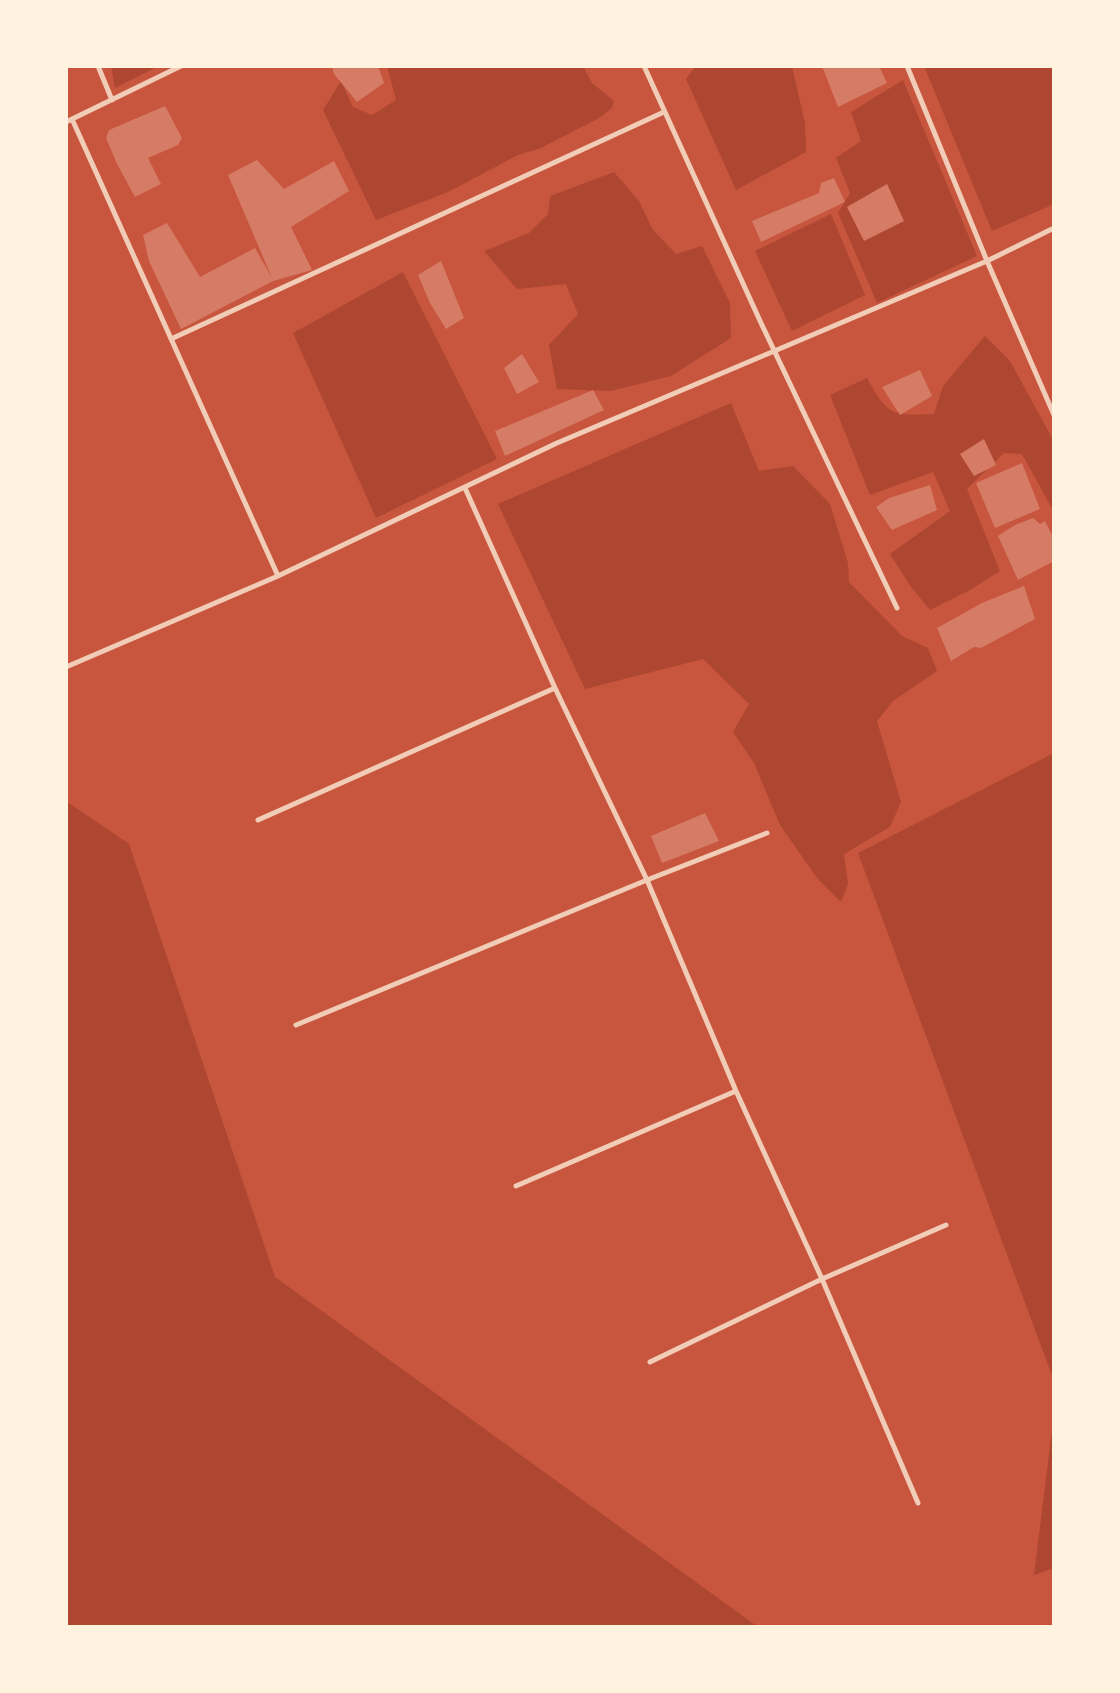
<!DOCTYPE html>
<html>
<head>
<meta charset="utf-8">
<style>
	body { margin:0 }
	#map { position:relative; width:1120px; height:1693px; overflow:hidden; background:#c8553d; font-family:Lato,sans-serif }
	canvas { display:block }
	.frame { position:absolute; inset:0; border:68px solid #fff3e0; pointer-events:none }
</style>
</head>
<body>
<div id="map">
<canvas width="1120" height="1693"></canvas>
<div class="frame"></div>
</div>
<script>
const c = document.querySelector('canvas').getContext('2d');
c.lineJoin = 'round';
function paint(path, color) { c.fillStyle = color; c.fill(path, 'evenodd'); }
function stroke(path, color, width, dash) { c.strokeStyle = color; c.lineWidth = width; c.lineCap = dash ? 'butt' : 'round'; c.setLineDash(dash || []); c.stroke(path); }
paint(new Path2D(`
	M111 66H159L115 88Z
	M387 66H583L592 83 614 101 612 108 599 118 539 149 518 155 448 192 376 220 323 110 341 81 353 107 372 115 396 100Z
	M696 66H792L805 123 806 152 736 190 686 79Z
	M924 66H1054V204L992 231Z
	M903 80 977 256 877 303 838 213 850 193 836 158 861 141 851 112Z
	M614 172 639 201 653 230 676 254 702 246 730 303 731 338 671 376 611 391 557 389 549 345 578 314 566 284 517 289 484 251 529 233 548 214 550 196Z
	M831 214 865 295 792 331 755 251Z
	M403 272 497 459 376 518 293 333Z
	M985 336 1010 361 1051 436 1054 442V512L1022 454 1004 453 967 489 1000 571 970 590 930 610 911 587 890 554 950 511 933 472 870 495 830 395 867 378C888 416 892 416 934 414L943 386Z
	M731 403 759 471 793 466 830 504 848 563 849 582 902 636 928 648 937 671 893 701 877 721 901 802 890 827 844 854 848 884 841 902 817 878 780 825 754 763 733 732 749 704 703 659 585 689 498 504Z
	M1054 753V1381L858 853Z
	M66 801 129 844 275 1277 758 1627H66Z
	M1054 1414V1568L1034 1575Z`), '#ae4732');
paint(new Path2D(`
	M332 66H378L384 83 357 102 334 74Z
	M822 66H879L887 83 838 107Z
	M165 106 182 138 178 145 148 158 161 184 135 197 117 164 106 138 109 130Z
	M257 160 284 189 334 161 349 191 291 227 312 270 273 281 181 329 149 261 143 235 167 223 200 277 255 248 272 278 228 175Z
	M834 178 845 202 761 242 752 221 819 193 821 183Z
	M887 184 904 221 864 241 847 207Z
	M441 261 464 318 446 329 430 303 418 275Z
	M522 354 539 382 517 394 504 368Z
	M920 370 932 396 900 415 882 387Z
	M593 390 604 410 505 456 495 431Z
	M984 439 996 465 974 476 960 454Z
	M1022 463 1040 509 995 528 976 483Z
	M930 485 937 510 892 530 876 507 889 498Z
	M1033 518 1040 524 1045 521 1054 539V561L1018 580 998 536 1015 525Z
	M1024 586 1035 619 981 648 974 647 951 661 937 628 982 603Z
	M705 813 719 841 662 863 651 836Z`), '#d67c66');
stroke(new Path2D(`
	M98 66 112 100
	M644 66 761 323 897 608
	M907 66 987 261 1054 415
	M72 119 278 576
	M66 122 181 66
	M171 339 664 112
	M465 488 555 688 647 880 736 1091 822 1279 918 1503
	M66 667 278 576 557 443 987 261 1054 228
	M258 820 555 688
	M296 1025 647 880 767 833
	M516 1186 736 1091
	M650 1362 822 1279 946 1225`), '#f1ccb7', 5);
</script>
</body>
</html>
